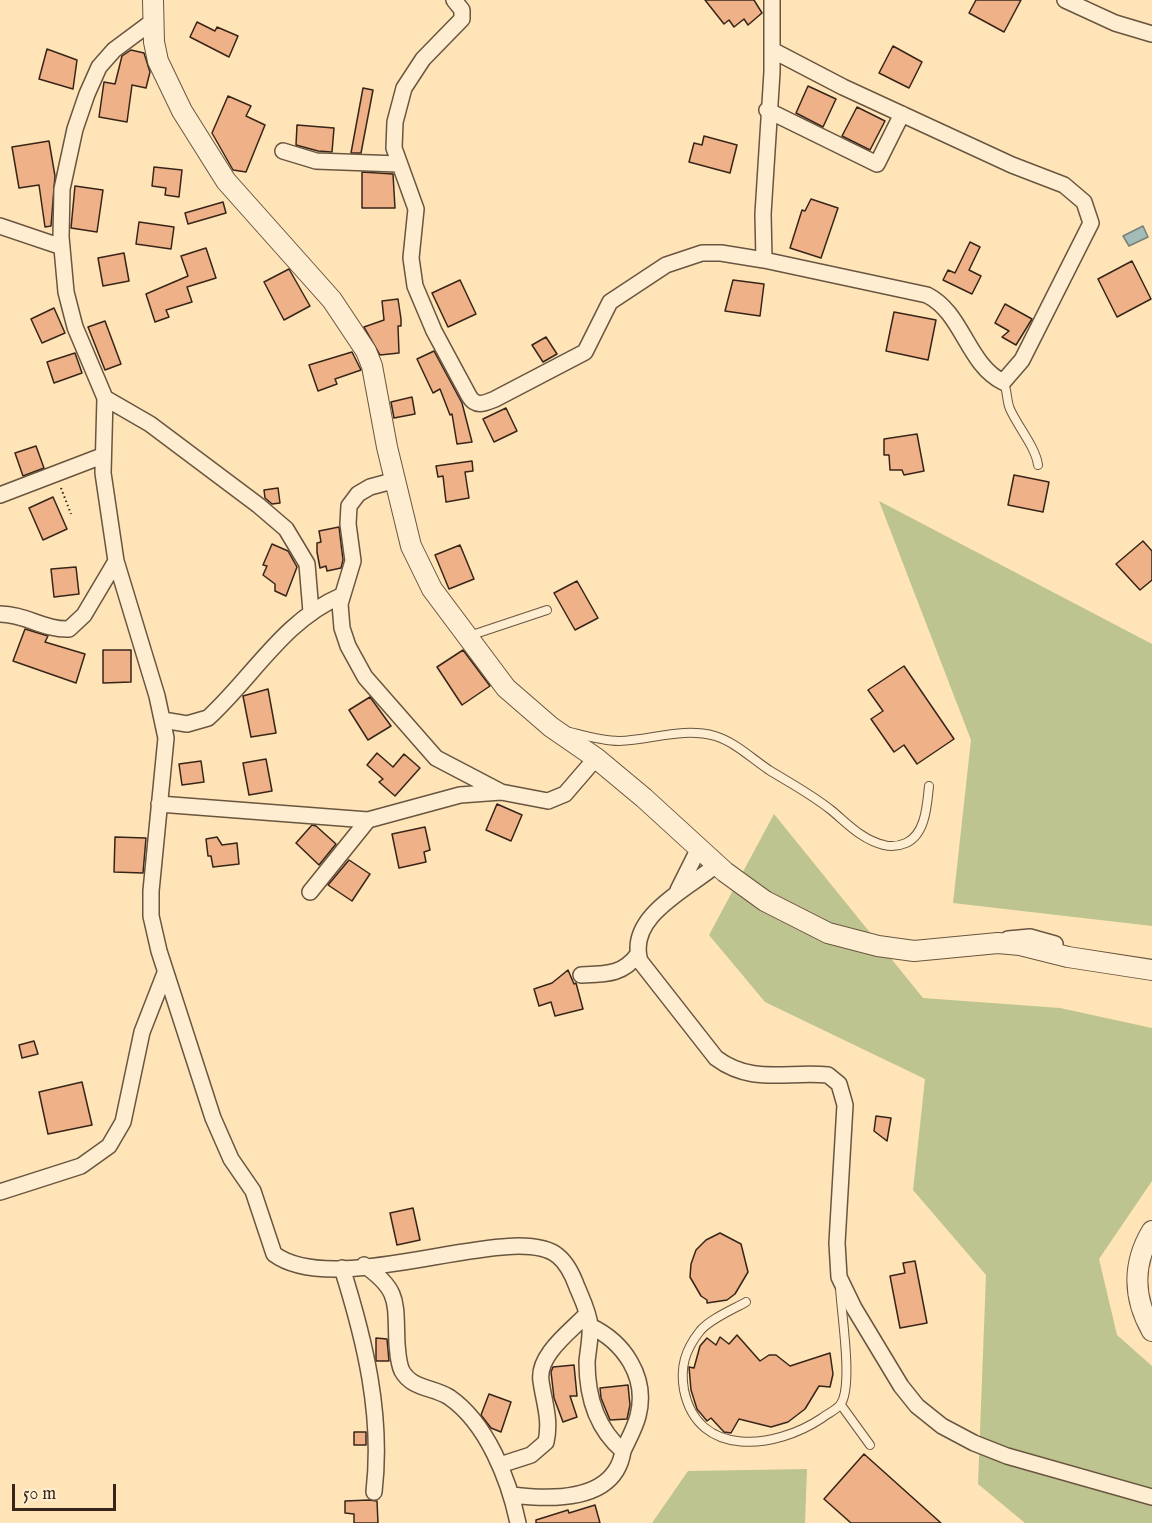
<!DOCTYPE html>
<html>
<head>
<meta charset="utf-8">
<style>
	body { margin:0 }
	#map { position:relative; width:1152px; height:1523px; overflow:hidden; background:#fee4b6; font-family:"IM FELL English",serif }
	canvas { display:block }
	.scale { position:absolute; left:12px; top:1484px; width:104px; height:27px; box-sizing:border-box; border:3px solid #372519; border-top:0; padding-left:8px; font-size:18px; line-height:21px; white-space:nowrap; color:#372519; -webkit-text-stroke:4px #feedd0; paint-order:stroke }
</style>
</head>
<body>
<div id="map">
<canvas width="1152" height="1523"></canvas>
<div class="scale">50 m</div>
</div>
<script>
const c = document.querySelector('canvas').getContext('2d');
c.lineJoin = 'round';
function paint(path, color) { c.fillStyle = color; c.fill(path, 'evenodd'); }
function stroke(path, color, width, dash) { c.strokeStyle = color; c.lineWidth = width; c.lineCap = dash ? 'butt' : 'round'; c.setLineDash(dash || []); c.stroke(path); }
paint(new Path2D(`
	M879 501 1152 644V926L953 903 971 740Z
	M774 814 923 998 1060 1008 1152 1028V1181L1099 1259 1117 1335 1152 1366V1523H1025L978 1484 986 1275 913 1190 925 1079 765 1002 709 935Z
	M807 1469 805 1523H652L688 1471Z`), '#bec48f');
const water = new Path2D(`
	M1143 226 1148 237 1129 246 1123 236Z`);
paint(water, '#a3bcb8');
stroke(water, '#788078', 1.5);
const building = new Path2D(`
	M705 0H754L762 13 748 25 744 19 734 27 729 20 724 24Z
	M976 0H1021L1004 32 969 13Z
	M197 22 215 31 217 27 238 36 229 57 190 37Z
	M893 46 922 62 909 88 879 73Z
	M47 49 77 60 73 89 39 79Z
	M131 50 144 53 150 72 146 88 132 85 127 122 99 117 104 82 115 84 122 56Z
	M808 86 836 99 823 127 796 113Z
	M363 88 373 90 361 153H351Z
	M228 96 251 106 246 116 265 125 246 172 233 170 212 133Z
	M857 107 885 121 870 150 842 136Z
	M297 125 334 128 332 152 318 151 296 145Z
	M704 136 737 145 730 173 689 162 694 143 702 145Z
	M49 141 55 176 51 226 45 227 39 185 19 188 12 147Z
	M154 167 182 170 179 197 165 195 166 188 152 186Z
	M362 172 393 174 395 208H362Z
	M75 186 103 190 97 232 71 228Z
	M811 199 838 208 821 258 790 248 802 210 805 211Z
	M223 202 226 213 188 224 185 213Z
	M139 222 174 227 171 249 136 244Z
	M970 242 980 247 969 270 981 276 972 294 943 280 948 270 955 273Z
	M206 248 216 278 187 287 192 302 166 310 169 317 155 322 146 294 188 276 181 256Z
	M124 253 129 281 103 286 98 258Z
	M1132 261 1151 299 1117 317 1098 279Z
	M289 269 310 306 284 320 264 282Z
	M460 280 476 314 448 327 432 293Z
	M733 280 764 284 760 316 725 311Z
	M398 299 401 319V326H398L399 353 380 355 364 327 384 320 382 301Z
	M1005 304 1032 319 1016 345 1002 337 1009 331 995 323Z
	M54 308 65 333 42 343 31 319Z
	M894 312 936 320 928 360 886 351Z
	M105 321 121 364 105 370 88 327Z
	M546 337 557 354 543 362 532 345Z
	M434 351 462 403 472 442 457 444 452 414 450 415 440 389 433 393 417 359Z
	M352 352 361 370 335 379 337 384 318 391 309 365Z
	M75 353 82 373 54 383 47 362Z
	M412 397 415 414 394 418 391 402Z
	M506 408 517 431 494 442 483 419Z
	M917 434 924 471 904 475 902 470H890L889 455H884V439Z
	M36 446 44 468 23 476 15 453Z
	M472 461 473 471 465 472 469 498 446 502 443 476 438 477 436 466Z
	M1014 475 1049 482 1043 512 1008 505Z
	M278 488 280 503 272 504 265 498 264 490Z
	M53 497 67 529 43 540 29 508Z
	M339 527 343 560 341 568 327 571 326 566 320 568 317 552V543L321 542 319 531Z
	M1143 541 1152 551V580L1140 590 1116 564Z
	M272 544 288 551 297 567 286 596 275 591V584L263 575 267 566 263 565Z
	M460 545 474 579 449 589 435 555Z
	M76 567 79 594 54 597 51 569Z
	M577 581 598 618 575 630 554 593Z
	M25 629 48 636 45 642 85 654 76 683 13 661Z
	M103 650H131V682L103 683Z
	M463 650 490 686 462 705 437 667Z
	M904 666 954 739 917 764 904 745 894 752 871 719 883 711 868 690Z
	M268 689 276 733 251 737 243 696Z
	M370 697 391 726 368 740 349 710Z
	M377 753 393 767 404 754 420 768 395 796 379 782 383 779 367 765Z
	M266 759 272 791 249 795 243 763Z
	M201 761 204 782 182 785 179 764Z
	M497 804 522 815 511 841 486 830Z
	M312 825 316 826 336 844 319 865 296 843Z
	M425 827 430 850 424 852 426 862 399 868 392 834Z
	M115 837 146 838 143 873 114 872Z
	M217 837 222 845 237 843 239 864 213 867 211 856H208L206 839Z
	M349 860 370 874 352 901 328 885Z
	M568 970 574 984 576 983 583 1009 555 1016 551 1002 539 1006 534 989 552 983Z
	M34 1041 38 1054 22 1058 19 1045Z
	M82 1082 92 1125 48 1134 39 1092Z
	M876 1116 891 1118 887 1141 874 1131Z
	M413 1208 420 1240 397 1245 390 1213Z
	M720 1233 741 1244 748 1272 735 1294 727 1300 707 1303V1300L701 1296 690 1277 691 1264 696 1250 706 1240Z
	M915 1261 927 1323 900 1328 890 1276 905 1273 903 1263Z
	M737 1335 760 1361 769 1355H776L790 1366 830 1353 833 1374 830 1387 819 1386 805 1409 788 1422 771 1427 739 1419 731 1433 724 1432 711 1418 707 1421 697 1409 691 1390 689 1367 694 1368 700 1346 707 1338 716 1345 720 1337 729 1344Z
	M376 1338 387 1339 389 1361H376Z
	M574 1365 577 1396H570L577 1417 563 1422 554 1398 551 1372 553 1367Z
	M628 1385 630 1405 627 1419 610 1420 601 1398 600 1388Z
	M489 1394 511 1402 501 1432 491 1428 481 1415Z
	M354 1432H366V1445H354Z
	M864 1454 941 1523H851L824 1499Z
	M369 1500 377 1501 378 1523H354V1514L345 1513V1501Z
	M595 1505 600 1523H536V1520L568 1510 569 1513Z`);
paint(building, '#eeb188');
stroke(building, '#372519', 1.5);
const service = new Path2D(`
	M1003 382C1008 390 1006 400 1010 409 1018 427 1036 448 1038 465
	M469 636 547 610
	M570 732C586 736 603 741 619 741 652 740 682 727 715 736 735 742 751 758 769 770 790 783 811 794 831 810 847 823 862 840 884 845 891 847 899 846 906 843 926 834 927 804 929 786
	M746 1302C732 1310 710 1319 700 1331 685 1350 680 1367 684 1390 698 1459 776 1449 822 1418 827 1414 836 1410 840 1405 854 1388 841 1312 840 1287
	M841 1405 870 1445`);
const minor = new Path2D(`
	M454 0 462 10V19L423 59 404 88 395 122 394 148 416 209 411 258 415 286 434 331 469 396C476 408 485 403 495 399L585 352 610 302 666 265 702 253H721L764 260 763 214 772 72V0
	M1065 0 1115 23 1152 34
	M153 21 114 50 99 67 87 94 75 129 62 189 61 237 66 292 75 327 105 398 103 473 116 561 157 696 166 738 151 891V916L159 951 213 1118 231 1159 253 1191 274 1254C337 1301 514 1219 558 1256 568 1264 573 1276 577 1287 582 1299 589 1313 590 1326 591 1337 588 1350 587 1362 587 1397 596 1428 623 1451 615 1502 552 1500 512 1495
	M767 110 877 164 902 114
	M283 151 316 161 398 164
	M0 226 62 247
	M764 260 927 295C963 313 967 364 1003 382L1022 360 1091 223 1084 202 1064 185 1012 165 843 87 772 50
	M105 398 150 424 258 505 286 529 307 564 311 612
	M396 480 370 487 358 494 349 506 348 524 353 561 340 604 342 628 348 646 365 677 436 758 501 792
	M0 495 102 456
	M0 614C25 614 44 630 69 629L84 615 116 561
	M163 720 187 724 208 718C252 678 284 620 341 596
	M159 804 368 820 460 795 501 792 548 801 565 794 596 758
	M716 865C690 888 626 916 640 961L716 1058C752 1085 787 1071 828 1075L839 1084 845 1105 837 1243 839 1277 854 1308 901 1386 917 1406 942 1426 974 1443 1007 1456 1152 1497
	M678 890 698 850
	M310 892 368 820
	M1008 939 1030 937 1055 944
	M581 975C606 974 623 975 638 954
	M0 1192 81 1166 109 1146 123 1122 142 1032 165 973
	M364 1265C401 1291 395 1303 397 1344 398 1353 398 1363 402 1371 412 1389 433 1387 449 1397 487 1423 509 1480 518 1523
	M342 1268C365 1341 383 1415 374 1492
	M590 1326C624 1342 648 1377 638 1416 635 1428 628 1440 623 1451
	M500 1465 531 1455 546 1442C551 1419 544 1403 541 1381 537 1355 571 1331 587 1314`);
const tertiary = new Path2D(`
	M153 0 154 42 158 61 182 111 226 181 332 300 366 351 372 366 387 447 411 546 432 589 506 688 551 727 596 758 644 798 725 872 765 901 828 933 878 946 914 951 998 943 1020 945 1068 957 1152 970
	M1152 1231C1132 1264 1133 1298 1152 1331`);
stroke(service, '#695540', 10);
stroke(minor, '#695540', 18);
stroke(tertiary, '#695540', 22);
stroke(new Path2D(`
	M61 488 71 514`), '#372519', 2, [1.5, 3]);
stroke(service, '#feedd0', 8);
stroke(minor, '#feedd0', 15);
stroke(tertiary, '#feedd0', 20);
</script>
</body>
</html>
